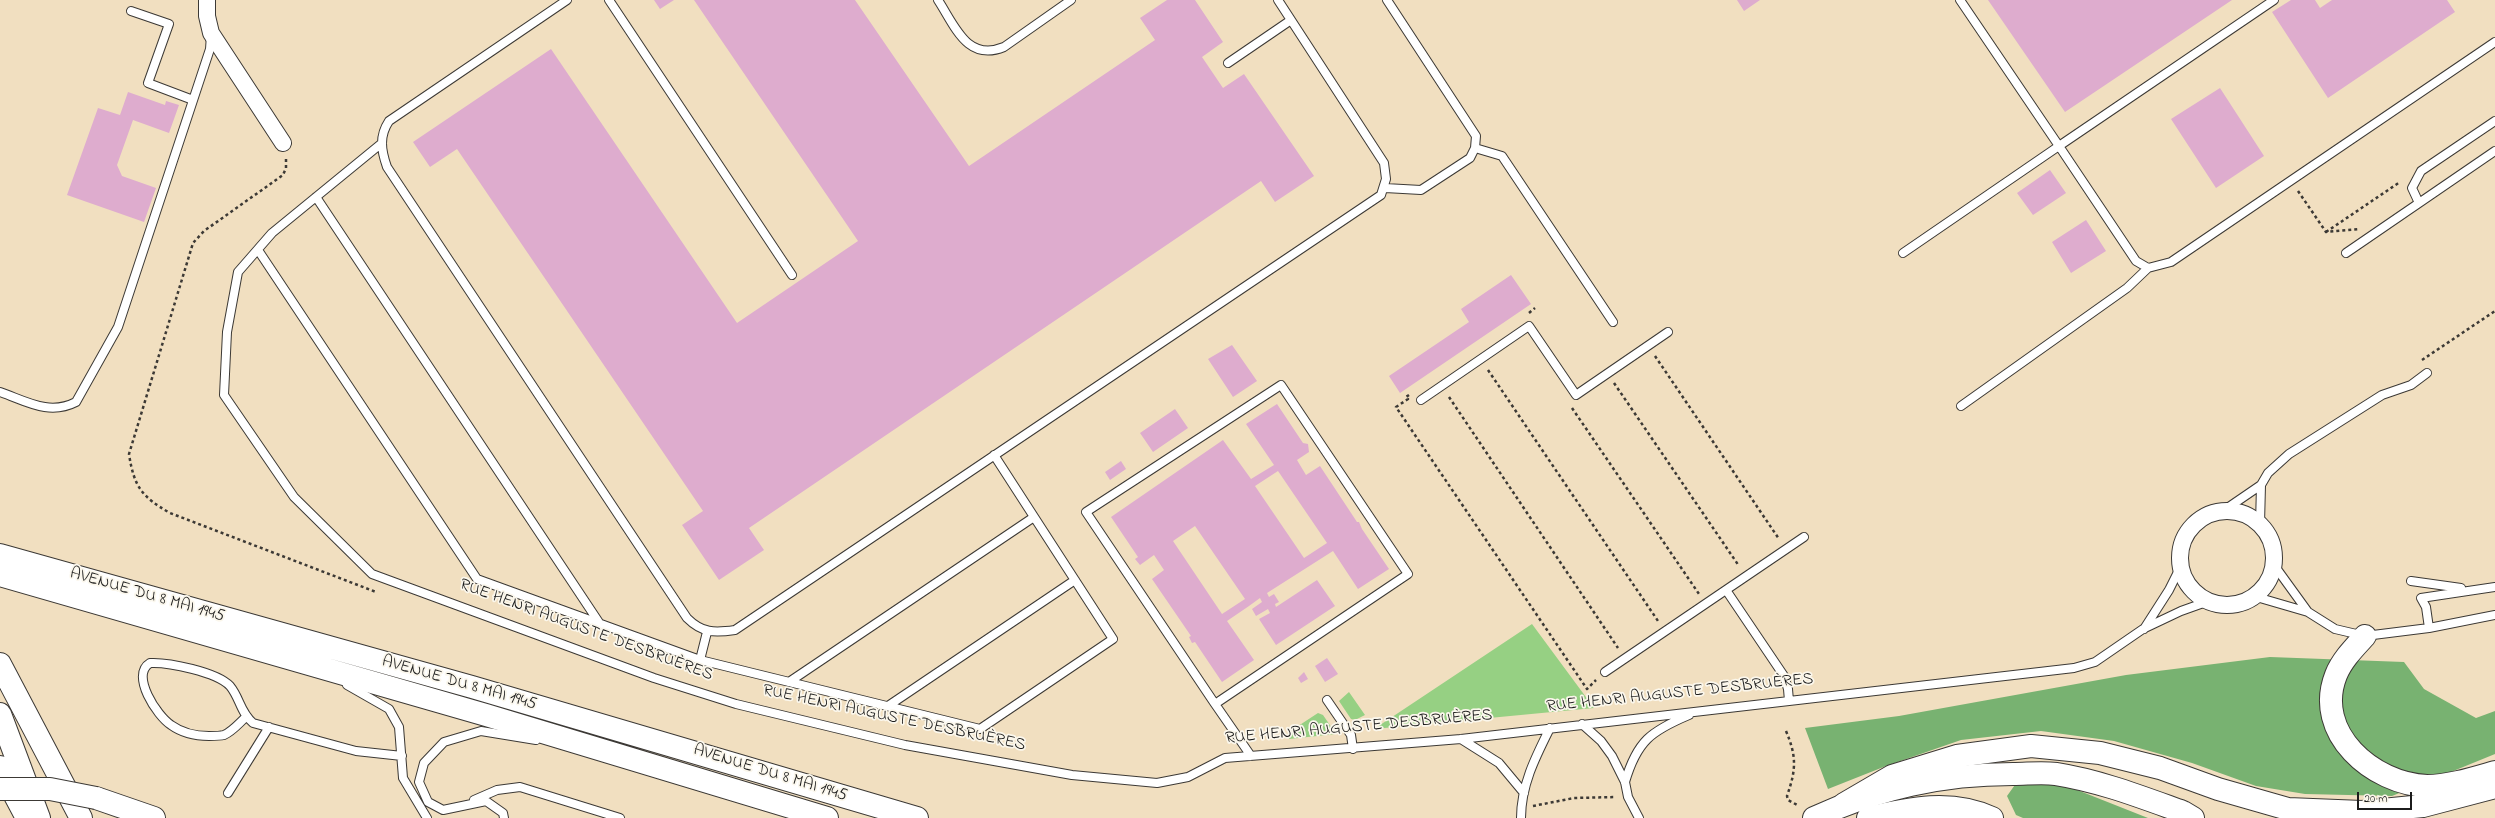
<!DOCTYPE html>
<html>
<head>
<meta charset="utf-8">
<style>
	body { margin:0 }
	#map { position:relative; width:2495px; height:818px; overflow:hidden; background:#f1dfc0; font-family:"Indie Flower",sans-serif }
	canvas { display:block }
	.scale { position:absolute; left:2357px; top:792px; width:55px; height:18px; box-sizing:border-box; border:2px solid #1c1c1c; border-top:0; padding-left:5px; font-size:12px; line-height:14px; white-space:nowrap; color:#1c1c1c; -webkit-text-stroke:3px #fbf7ec; paint-order:stroke }
</style>
</head>
<body>
<div id="map">
<canvas width="2495" height="818"></canvas>
<div class="scale">20 m</div>
</div>
<script>
const c = document.querySelector('canvas').getContext('2d');
c.lineJoin = 'round';
function paint(path, color) { c.fillStyle = color; c.fill(path, 'evenodd'); }
function stroke(path, color, width, dash) { c.strokeStyle = color; c.lineWidth = width; c.lineCap = dash ? 'butt' : 'round'; c.setLineDash(dash || []); c.stroke(path); }
function label(font, color, halo, rows, align = 'center') {
  c.font = font + ' "Indie Flower",sans-serif'; c.lineWidth = 3.5; c.setLineDash([]); c.textBaseline = 'middle'; c.strokeStyle = halo; c.fillStyle = color; for (const [text, x, y, turn = 0] of rows) {
    c.save(); c.translate(x, y); c.rotate((+turn || 0) * Math.PI / 180); c.textAlign = isNaN(turn) ? turn : align; if (halo) c.strokeText(text, 0, 0); c.fillText(text, 0, 0); c.restore();
  }
}
paint(new Path2D(`
	M1532 624 1594 708 1374 729Z
	M1349 692 1365 715 1355 720 1351 719 1339 701Z
	M1318 713 1323 715 1336 734 1289 739V732Z`), '#96d083');
paint(new Path2D(`
	M2270 657 2404 662 2424 689 2476 718 2495 711V754L2392 796 2305 794 2256 786 2192 763 2114 741 2041 731 1961 740 1886 766 1828 789 1805 728 1899 716 2126 675Z
	M2017 782H2057L2148 818H2023L2016 815 2007 796Z`), '#78b271');
paint(new Path2D(`
	M654 0H674L660 9Z
	M694 0H855L969 166 1155 40 1140 18 1167 0H1195L1223 42 1202 57 1223 88 1244 74 1314 176 1275 202 1261 181 749 528 764 550 719 580 682 525 703 511 457 149 430 167 413 142 551 49 737 323 858 241Z
	M1737 0H1760L1744 11Z
	M1988 0H2232L2065 112Z
	M2291 0H2315L2320 8 2332 0H2447L2455 12 2328 98 2272 12Z
	M2220 88 2264 156 2216 188 2171 119Z
	M128 92 165 105 166 101 179 105 169 133 133 120 117 165 122 176 156 188 144 222 67 195 98 108 120 115Z
	M2050 170 2066 193 2033 215 2017 193Z
	M2086 220 2106 251 2071 273 2052 242Z
	M1511 275 1531 304 1400 393 1389 376 1469 322 1461 309Z
	M1232 345 1257 381 1233 397 1208 359Z
	M1277 404 1303 443 1308 444 1309 452 1297 460 1306 475 1320 466 1357 522H1359L1362 529 1389 569 1358 589 1333 551 1267 593 1269 597 1274 594 1279 602 1275 604 1276 607 1317 580 1335 606 1276 645 1259 619 1270 613 1268 609 1256 616 1252 609 1262 602 1260 598 1249 606 1227 621 1254 660 1222 682 1195 642 1192 643 1189 637 1191 636 1152 579 1164 570 1154 555 1140 565 1135 559 1138 557 1111 517 1223 440 1251 479 1274 465 1246 424ZM1278 471 1327 543 1304 558 1255 486ZM1195 526 1245 599 1222 614 1173 541Z
	M1175 409 1188 428 1153 452 1140 433Z
	M1121 461 1126 469 1110 480 1105 472Z
	M1327 658 1338 674 1325 682 1315 666Z
	M1304 672 1308 679 1301 683 1298 678Z`), '#deacce');
const service = new Path2D(`
	M567 0 389 121C379 136 381 150 387 167L687 618C702 633 714 633 735 630L1381 195 1386 179 1384 163 1278 0
	M609 0 792 275
	M938 0C955 26 967 62 1004 47L1071 0
	M1960 0 2059 146 2274 0
	M131 11 169 24 148 83 193 100
	M1228 63 1291 20
	M382 143 272 233 238 272 227 332 224 395 294 497 372 574 654 678 736 704 905 745 1072 775 1157 783 1188 777 1225 758 1461 739 2074 668 2095 662 2143 629 2181 611 2209 601
	M1475 148 1502 156 1613 322
	M1385 188 1421 190 1470 158 1475 148 1476 136 1387 0
	M316 197 600 624
	M2419 203 2412 188 2421 171 2495 121
	M258 250 477 579 700 660 980 729 1113 639 994 455
	M1903 253 2059 146 2136 261 2148 268 2171 262 2495 42
	M2346 253 2495 151
	M0 392C26 401 49 416 76 402L118 327 210 49 211 35
	M1421 400 1529 326 1576 395 1668 332
	M1961 406 2127 288 2148 268
	M2223 511 2261 485 2268 473 2289 454 2382 395 2411 385 2427 373
	M2260 524 2261 485
	M2274 565 2308 612
	M2411 581 2461 588
	M1726 590 1784 676 1788 689 1789 701
	M2253 596 2308 612 2335 629 2365 636 2429 628 2495 615
	M2429 628 2426 607 2421 598 2495 587
	M2144 629 2169 590 2181 566
	M700 660 707 632
	M1605 672 1804 537
	M789 682 1034 517
	M347 685 389 709 399 727 403 778 427 818
	M1327 700 1351 735 1353 749
	M1215 704 1086 512 1281 385 1408 574 1215 704 1251 756
	M888 706 1075 580
	M246 717C239 723 233 731 224 735 220 736 214 736 209 736 195 736 182 733 171 725 157 716 130 675 150 663 168 662 217 672 230 686 240 698 240 712 253 723L356 751 402 756
	M1582 724 1601 741 1612 756 1625 782 1628 797 1639 818
	M1461 739 1499 763 1524 793
	M1625 782C1637 741 1651 731 1689 715
	M228 793 269 727
	M474 800 497 790 520 787 620 818
	M504 818 503 813 486 801 443 810 428 802 419 782 424 763 444 742 481 731 536 740
	M1521 818C1521 785 1536 756 1550 728`);
const minor = new Path2D(`
	M207 0V16L211 33 283 143
	M2180 558a47 47 0 1 1 94 0a47 47 0 1 1-94 0Z`);
const secondary = new Path2D(`
	M0 555 472 687 917 818
	M0 575 486 715 827 818
	M1814 818C1879 788 1942 774 2013 774 2027 774 2042 772 2056 774 2100 781 2141 797 2183 812L2193 818`);
const trunk = new Path2D(`
	M2365 636C2354 648 2342 660 2336 675 2313 733 2373 784 2427 786 2449 786 2474 778 2495 772
	M0 714 39 818
	M1844 804 1892 776 1957 756 2031 746 2100 753 2160 768 2218 789 2288 809 2362 812 2423 806 2495 787
	M1868 818C1909 808 1952 799 1992 818`);
const motorway = new Path2D(`
	M0 664 81 818
	M0 767 27 818
	M96 798 154 818`);
stroke(service, '#3c3935', 10);
stroke(minor, '#3c3935', 18);
stroke(secondary, '#3c3935', 24);
stroke(trunk, '#3c3935', 24);
stroke(motorway, '#3c3935', 24);
stroke(new Path2D(`
	M286 159V168L283 175 204 231 193 243 129 454C134 487 142 497 170 513L376 592
	M2298 191 2326 232 2359 229
	M2326 232 2400 182
	M1529 313 1535 308
	M1655 356 1779 539
	M2422 360 2495 311
	M1488 370 1658 621
	M1614 383 1739 566
	M1409 395 1406 397 1408 399 1396 407 1587 689 1596 680
	M1449 397 1618 648
	M1572 408 1699 594
	M1786 731C1797 757 1796 770 1787 796L1788 800 1799 806
	M1533 806 1574 798 1616 797`), '#3c3935', 2.5, [3, 3]);
stroke(service, '#fff', 8);
stroke(minor, '#fff', 16);
stroke(secondary, '#fff', 22);
stroke(trunk, '#fff', 22);
stroke(motorway, '#fff', 22);
const motorwayBridge = new Path2D(`
	M0 789H50L96 798`);
stroke(motorwayBridge, '#3c3935', 24, []);
stroke(motorwayBridge, '#fff', 22);
label('17px', '#1c1c1c', '#fbf7ec', [
	["AVENUE DU 8 MAI 1945",147,596,16],
	["RUE HENRI AUGUSTE DESBRUÈRES",586,631,20],
	["AVENUE DU 8 MAI 1945",459,684,16],
	["RUE HENRI AUGUSTE DESBRUÈRES",1680,694,-6],
	["RUE HENRI AUGUSTE DESBRUÈRES",894,719,12],
	["RUE HENRI AUGUSTE DESBRUÈRES",1359,728,-5],
	["AVENUE DU 8 MAI 1945",770,774,17]
]);
</script>
</body>
</html>
